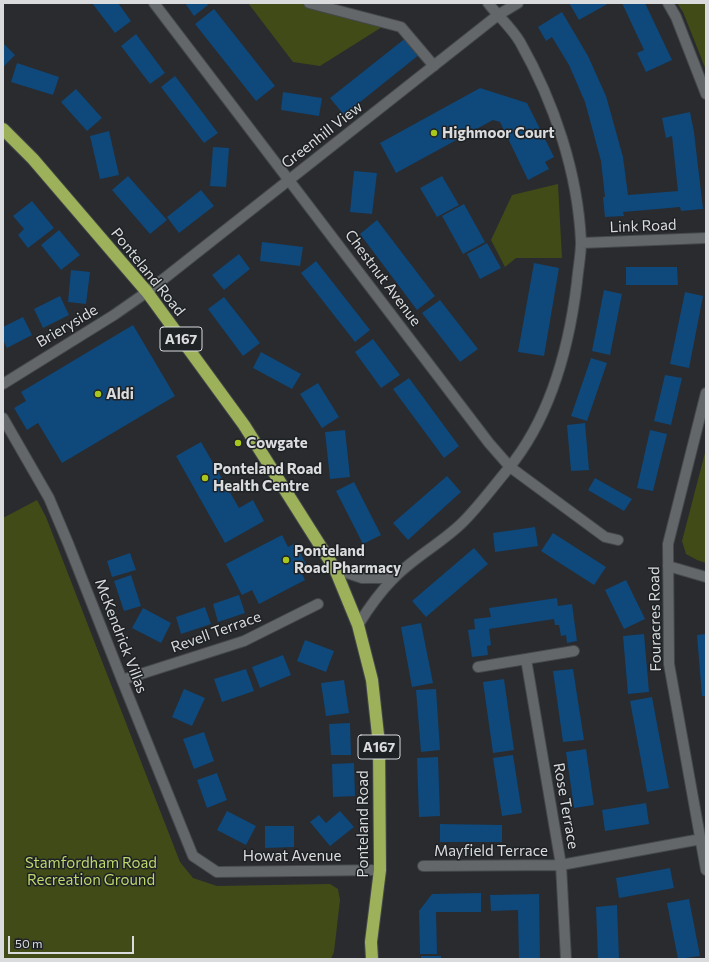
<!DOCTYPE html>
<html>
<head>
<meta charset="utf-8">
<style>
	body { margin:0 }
	#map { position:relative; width:709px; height:962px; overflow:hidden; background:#292b2e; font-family:Commissioner,sans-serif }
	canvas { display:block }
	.frame { position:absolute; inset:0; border:4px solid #d9dbdd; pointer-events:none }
	.scale { position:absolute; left:8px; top:936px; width:126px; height:18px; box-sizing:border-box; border:2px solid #d9dbdd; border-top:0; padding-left:5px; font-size:12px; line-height:14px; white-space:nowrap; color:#d9dbdd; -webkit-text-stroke:3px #1f2224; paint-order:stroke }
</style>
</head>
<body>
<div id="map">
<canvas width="709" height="962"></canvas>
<div class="frame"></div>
<div class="scale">50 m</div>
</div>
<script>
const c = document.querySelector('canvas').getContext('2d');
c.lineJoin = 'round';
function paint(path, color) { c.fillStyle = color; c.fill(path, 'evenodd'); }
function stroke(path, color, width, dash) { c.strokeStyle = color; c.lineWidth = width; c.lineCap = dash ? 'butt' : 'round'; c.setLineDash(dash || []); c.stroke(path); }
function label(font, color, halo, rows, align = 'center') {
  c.font = font + ' Commissioner,sans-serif'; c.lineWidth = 3; c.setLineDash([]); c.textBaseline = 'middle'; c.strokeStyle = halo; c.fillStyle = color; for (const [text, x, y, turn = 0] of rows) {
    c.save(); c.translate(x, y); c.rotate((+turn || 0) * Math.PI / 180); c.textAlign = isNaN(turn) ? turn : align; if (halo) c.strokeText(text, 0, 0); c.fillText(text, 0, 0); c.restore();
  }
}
paint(new Path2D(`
	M248 3H326L382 27 320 66 293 62Z
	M677 3H706V70L683 12Z
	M558 184 562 258H516L505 267 491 240 512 195Z
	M706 449V563L697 560 686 554 682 541Z
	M37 500 46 517 180 862 193 878 217 886 330 884 338 889 340 900 334 952 331 959H3V518Z`), '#404b18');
paint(new Path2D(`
	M92 3H118L131 21 115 33Z
	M185 3H207L208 5 194 16Z
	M569 3H609L579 20Z
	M622 3H645L672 60 646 72 637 53 644 50Z
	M214 9 275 86 256 101 195 24Z
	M562 12 588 56 606 96 623 157 628 195 678 191 672 136 666 138 662 118 690 112 694 132 703 209 681 211 680 207 623 212 624 216 605 217 603 197H605L601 161 585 102 569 65 552 37 546 41 538 27Z
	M136 34 165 73 150 84 121 46Z
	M407 37 420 54 344 115 330 98Z
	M3 43 15 55 3 67Z
	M17 63 59 77 53 95 11 82Z
	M175 76 218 133 204 143 161 87Z
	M480 88 527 103 554 157 545 162 549 169 528 180 500 122 493 120 396 173 380 143Z
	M76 89 102 118 87 131 61 102Z
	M283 92 322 98 319 116 281 110Z
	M109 131 119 175 100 179 90 136Z
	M213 147 229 148 226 187 210 186Z
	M354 171 377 173 372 214 350 212Z
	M128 176 167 220 150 234 112 190Z
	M442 176 459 205 437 217 420 188Z
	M201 190 214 206 179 233 167 217Z
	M32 201 54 228 28 248 18 235 24 229 13 216Z
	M464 204 485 242 463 254 442 216Z
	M377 220 435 296 417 310 360 234Z
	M59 230 80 255 61 270 41 245Z
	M262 242 303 247 300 266 260 261Z
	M487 243 501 268 480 279 467 254Z
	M239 254 250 269 224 290 212 275Z
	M316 261 370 330 355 342 301 273Z
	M534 263 559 268 544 356 518 352Z
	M626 267H677L678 285H626Z
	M71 270 90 272 86 304 68 302Z
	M604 290 622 294 610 355 592 351Z
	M685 292 703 296 689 368 670 364Z
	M60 296 69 315 43 328 34 309Z
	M224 297 260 343 243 356 208 309Z
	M440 300 478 349 460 362 422 313Z
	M23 317 32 335 7 348 3 340V327Z
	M133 325 175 396 62 463 38 423 27 430 14 408 26 401 21 392Z
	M373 339 400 375 381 388 355 352Z
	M261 352 301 374 292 389 253 368Z
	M591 358 607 363 587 421 571 416Z
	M665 375 682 378 671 425 654 421Z
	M409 378 459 446 444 458 393 389Z
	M318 383 339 417 322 428 300 394Z
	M585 423 589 470 571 471 567 425Z
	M345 430 350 477 330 479 325 432Z
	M650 430 667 434 653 491 637 488Z
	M201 442 239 508 253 500 264 521 225 543 176 456Z
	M447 476 461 492 408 540 393 523Z
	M595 478 632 499 624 511 588 490Z
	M354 482 381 535 363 544 336 491Z
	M535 527 538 546 495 552 493 533Z
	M553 533 606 567 594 585 541 551Z
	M282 535 288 547 295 543 307 566 300 570 305 580 259 604 252 590 242 595 226 564Z
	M474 548 488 564 426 617 412 601Z
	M130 553 136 570 112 577 107 561Z
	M131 575 141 606 124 611 114 581Z
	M626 580 645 619 624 629 605 590Z
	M239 595 245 613 218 622 213 604Z
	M557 598 558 606 572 604 577 641 567 643 566 635 561 636 559 625H555L554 619 489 629 491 645 487 646 488 655 472 657 468 630 475 629 474 619 491 617 489 608Z
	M205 607 211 624 181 634 176 617Z
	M143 608 171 623 161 643 132 628Z
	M421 623 433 683 412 687 401 627Z
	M644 634 649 692 628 694 623 636Z
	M706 634V696H702L697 635Z
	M305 640 334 651 326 672 297 661Z
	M283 655 291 675 260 688 252 667Z
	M246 669 254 691 222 702 214 679Z
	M573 669 584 740 563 742 553 671Z
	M504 679 514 750 493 753 483 682Z
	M344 680 349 713 326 716 321 683Z
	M184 689 205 698 192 726 172 717Z
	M436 689 440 750 421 752 416 690Z
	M652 697 669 788 647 792 630 701Z
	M350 723 351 755H331L329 724Z
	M204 732 214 761 194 769 183 739Z
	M586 749 594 805 574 808 566 752Z
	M513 755 522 813 502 816 493 758Z
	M438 757 440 816 419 817 417 758Z
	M354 763 355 796 333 797 332 764Z
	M217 773 227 800 207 808 197 780Z
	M646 803 649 824 605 831 602 810Z
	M227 811 256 826 246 845 217 830Z
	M340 811 354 827 330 846 310 822 319 815 326 823Z
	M440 824 502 825V842H440Z
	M265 826H294V847L265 848Z
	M670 868 674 888 619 898 616 878Z
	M481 893V912H436L437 954H420L419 911 432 894Z
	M539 894 540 959H519L518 910 491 911 490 895Z
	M689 899 700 956 678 959 667 903Z
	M617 905 619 959H598L596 907Z
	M421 956H441V959H421Z`), '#0f487b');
const minor = new Path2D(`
	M154 3 489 443 510 467 605 537 618 540
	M309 3 401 27 434 66
	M668 3 676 17 706 94
	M581 243 706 238
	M3 384 114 315 147 292 498 15 518 3
	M706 393 668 544 669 664 706 870
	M3 418 49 498 68 543 122 680 193 856 217 872 380 870
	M668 566 706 577
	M335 569 362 578H393
	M358 625C368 609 379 593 393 579 414 557 442 543 463 522 479 506 493 487 508 469 551 417 569 348 577 282 578 269 581 255 581 242 578 173 554 102 520 42 512 28 498 16 488 3
	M526 659 561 865 566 959
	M478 667 574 651
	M122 680 244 641 318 604
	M423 866 561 865 701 839`);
const highway = new Path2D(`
	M3 129 33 159 147 292 244 425 335 569 358 625 372 680 379 744 380 870 371 942 372 959`);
stroke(minor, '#45484a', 12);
stroke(highway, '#45484a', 14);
stroke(minor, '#64676a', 10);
stroke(highway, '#9cb159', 12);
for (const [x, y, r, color] of [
	[434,133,4,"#a8c71c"],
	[98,394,4,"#a8c71c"],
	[238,443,4,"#a8c71c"],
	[205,478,4,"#a8c71c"],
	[286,560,4,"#a8c71c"]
]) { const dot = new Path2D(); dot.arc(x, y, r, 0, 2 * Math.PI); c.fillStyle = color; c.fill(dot); stroke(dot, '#1f2224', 1.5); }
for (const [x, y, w] of [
	[181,339,42],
	[379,747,42]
]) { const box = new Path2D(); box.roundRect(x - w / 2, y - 12, w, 24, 3); c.fillStyle = '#1f2224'; c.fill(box); stroke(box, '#d9dbdd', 1); }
label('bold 14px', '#d9dbdd', null, [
	["A167",181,339],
	["A167",379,747]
]);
label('bold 15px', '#d9dbdd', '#1f2224', [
	["Highmoor Court",442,133],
	["Aldi",106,394],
	["Cowgate",246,443],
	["Ponteland Road",213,469],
	["Health Centre",213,486],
	["Ponteland",294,551],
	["Road Pharmacy",294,568]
], 'left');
label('15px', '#d9dbdd', '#1f2224', [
	["Greenhill View",322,135,-38],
	["Link Road",643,226,-2],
	["Ponteland Road",148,272,51],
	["Chestnut Avenue",383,278,53],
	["Brieryside",67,326,-31],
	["Fouracres Road",655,619,-91],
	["Revell Terrace",216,632,-20],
	["McKendrick Villas",121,636,69],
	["Rose Terrace",566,806,80],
	["Ponteland Road",363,824,-90],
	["Mayfield Terrace",491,851],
	["Howat Avenue",292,856]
]);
label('15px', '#bed76f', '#1f2224', [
	["Stamfordham Road",91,863],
	["Recreation Ground",91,880]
]);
</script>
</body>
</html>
